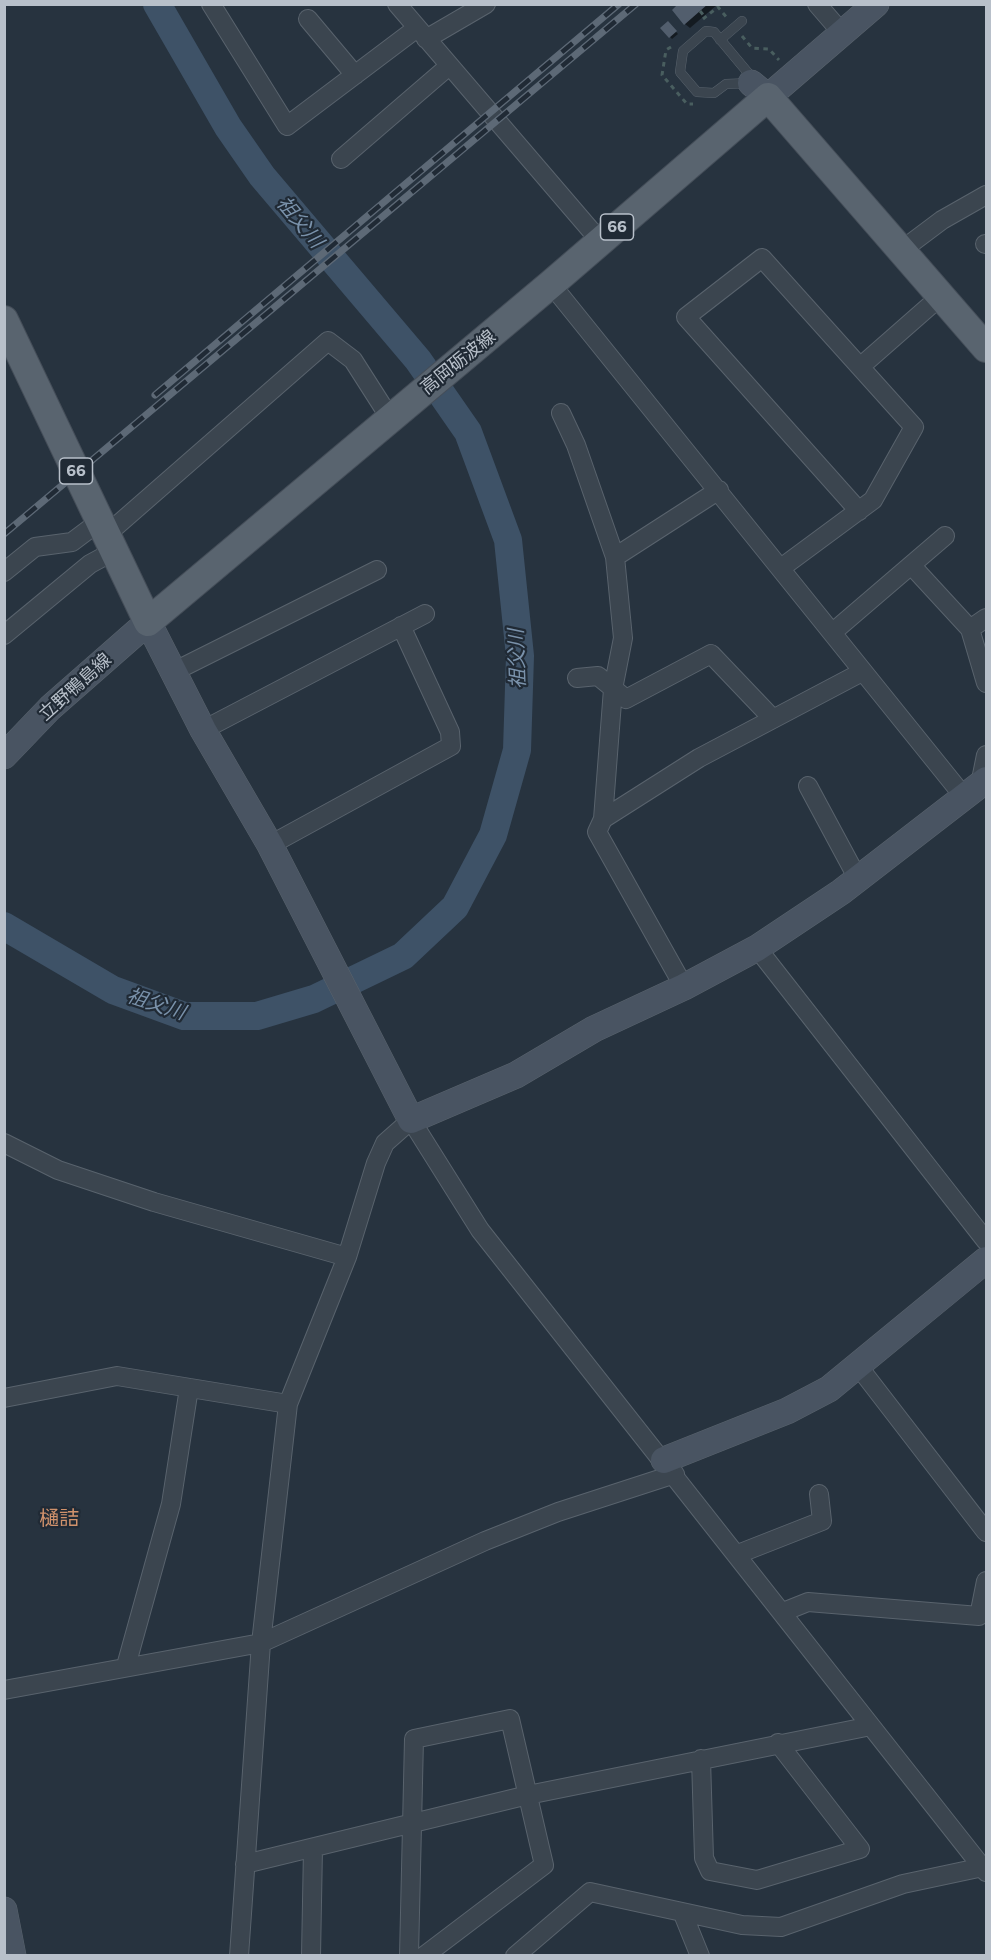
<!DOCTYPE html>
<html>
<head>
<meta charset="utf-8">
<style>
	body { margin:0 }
	#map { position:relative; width:991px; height:1960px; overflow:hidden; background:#27333f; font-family:Commissioner,sans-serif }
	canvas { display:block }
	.frame { position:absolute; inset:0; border:6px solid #b8c0ca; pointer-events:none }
</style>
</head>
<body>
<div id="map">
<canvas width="991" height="1960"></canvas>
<div class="frame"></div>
</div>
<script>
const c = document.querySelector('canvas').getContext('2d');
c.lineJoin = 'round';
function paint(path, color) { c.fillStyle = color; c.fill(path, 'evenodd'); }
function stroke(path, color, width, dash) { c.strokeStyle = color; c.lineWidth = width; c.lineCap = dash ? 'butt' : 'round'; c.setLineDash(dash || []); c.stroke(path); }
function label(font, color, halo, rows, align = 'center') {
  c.font = font + ' Commissioner,"Noto Sans JP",sans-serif'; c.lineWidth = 4.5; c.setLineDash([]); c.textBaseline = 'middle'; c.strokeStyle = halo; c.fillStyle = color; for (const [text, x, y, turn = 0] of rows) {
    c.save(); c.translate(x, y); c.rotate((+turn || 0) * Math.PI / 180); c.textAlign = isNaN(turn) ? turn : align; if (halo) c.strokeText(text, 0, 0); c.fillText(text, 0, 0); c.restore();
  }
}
paint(new Path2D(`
	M680 4H718L690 28 685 24Z
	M668 23 678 34 672 39 662 28Z`), '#0007');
stroke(new Path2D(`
	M4 926 113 990 184 1016H257L314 999 403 956 455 907 493 835 517 750 520 656 508 540 468 432 418 360 262 176 228 127 157 4`), '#3e5267', 28);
paint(new Path2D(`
	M678 4H708L684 25 672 10Z
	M668 21 677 31 669 38 660 28Z`), '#525e6d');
const lane = new Path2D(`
	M706 31 714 32 749 74 751 83 726 84 714 93 697 92 680 72 683 51Z
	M720 40 742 21`);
const street = new Path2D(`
	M211 4 287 126 417 28
	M397 4 600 241
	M817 4 842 33
	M308 19 355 75
	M426 39 486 4
	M341 159 449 66
	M985 244H986
	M902 250 942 220 986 195
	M551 284 965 798
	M561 413 576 445 615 557
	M859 511 686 317 762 258 860 367
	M106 535 328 341 353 360 390 418
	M912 566 970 629 986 683
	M781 568 873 500 914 427 860 367 942 295
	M4 572 35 547 72 542 100 521
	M970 629 986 618
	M833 632 945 536
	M4 635 90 564 114 551
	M173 672 377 570
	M577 678 598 676 626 699 711 654 773 719
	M203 730 425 614
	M980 785 986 755
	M808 786 858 879
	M603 819 699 758 862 672
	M270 845 451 746 450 732 401 626
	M757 948 986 1241
	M684 987 597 832 603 819 613 689 623 638 615 557 719 490
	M4 1143 58 1170 154 1202 347 1257
	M865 1375 986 1532
	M4 1398 117 1376 288 1404
	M738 1554 822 1521 819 1494
	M783 1612 808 1602 979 1616 986 1581
	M126 1666 171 1504 189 1388
	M4 1690 261 1643 485 1541 558 1512 675 1474
	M701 1759 704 1858 710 1871 757 1880 860 1849 778 1743
	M245 1864 528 1795 871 1726
	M683 1914 700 1956
	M239 1956 261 1643 288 1404 347 1257 376 1163 385 1143 411 1120 480 1230 986 1872
	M311 1956 313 1848
	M409 1956 414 1739 510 1719 544 1865 424 1956
	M515 1956 590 1892 742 1925 781 1927 903 1884 983 1867`);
const secondary = new Path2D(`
	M751 83 768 97 876 4
	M4 756 50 708 148 622 203 730 270 845 411 1120 516 1075 594 1029 684 987 757 948 841 892 986 780
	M664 1460 787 1411 829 1389 986 1260
	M4 1910 13 1956`);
const primary = new Path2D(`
	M4 320 148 622 551 284 768 97 986 348`);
stroke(lane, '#59636d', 10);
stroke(street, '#59636d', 20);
stroke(secondary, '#59636d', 27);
stroke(primary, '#454e59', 30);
stroke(new Path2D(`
	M700 11 705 17
	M703 19 718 7 728 19
	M742 36 752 48 769 49 779 60
	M671 47 666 50 662 75 687 104H693`), '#495e5f', 3, [4.5, 4.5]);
stroke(lane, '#3b454f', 9);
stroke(street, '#3b454f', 18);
stroke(secondary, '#495462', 26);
stroke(primary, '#59646f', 28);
const rail = new Path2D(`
	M155 395 619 4
	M4 534 636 4`);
stroke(rail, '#5d6976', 7);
stroke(rail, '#202a35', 4.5, [14]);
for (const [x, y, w] of [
	[617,227,33],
	[76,471,33]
]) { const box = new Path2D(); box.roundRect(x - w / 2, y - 13, w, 26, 4.5); c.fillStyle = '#202a35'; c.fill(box); stroke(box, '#b8c0ca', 1.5); }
label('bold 16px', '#b8c0ca', null, [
	["66",617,227],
	["66",76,471]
]);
label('18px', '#b8c0ca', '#202a35', [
	["高岡砺波線",458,362,-39],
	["立野鴨島線",75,687,-42]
]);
label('italic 20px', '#7a92ab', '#202a35', [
	["祖父川",300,222,50],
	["祖父川",517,659,-92],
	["祖父川",156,1004,18]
]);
label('20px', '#d0926c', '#202a35', [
	["樋詰",59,1518]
]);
</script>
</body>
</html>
